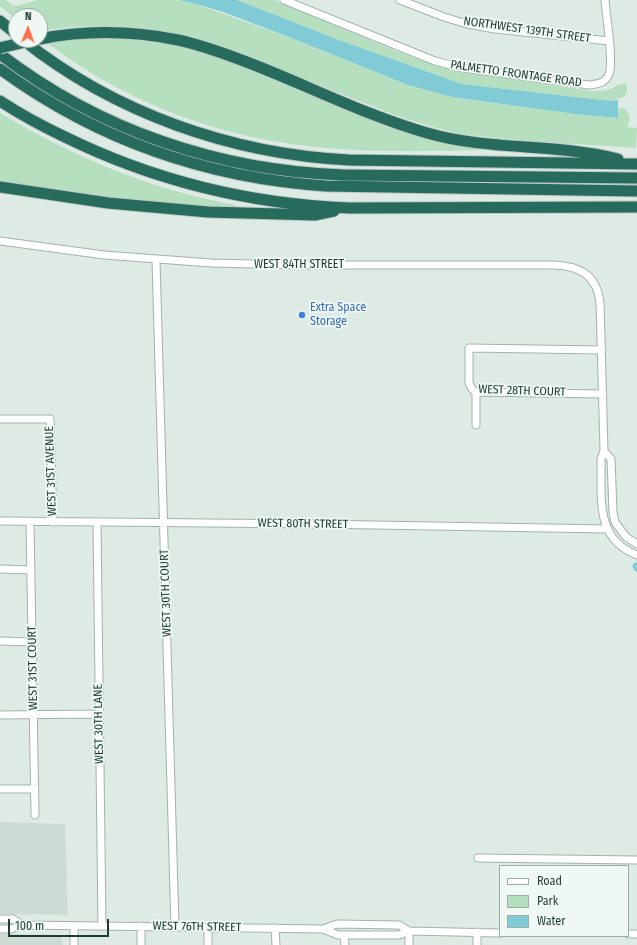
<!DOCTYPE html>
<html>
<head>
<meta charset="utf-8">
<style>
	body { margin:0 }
	#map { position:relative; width:637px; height:945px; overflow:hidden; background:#deebe5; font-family:"Fira Sans Condensed",sans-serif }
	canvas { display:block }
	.legend { position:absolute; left:499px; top:865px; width:130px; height:72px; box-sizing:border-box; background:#eff8f3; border:1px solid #9bada6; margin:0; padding:5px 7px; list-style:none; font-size:12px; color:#1e3c33 }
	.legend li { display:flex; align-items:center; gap:8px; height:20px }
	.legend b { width:20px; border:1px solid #9bada6 }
	.north { position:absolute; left:8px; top:8px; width:40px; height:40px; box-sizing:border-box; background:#eff8f3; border:1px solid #9bada6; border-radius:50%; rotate:1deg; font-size:11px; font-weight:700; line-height:16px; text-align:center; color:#1e3c33 }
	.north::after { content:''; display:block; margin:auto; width:14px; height:18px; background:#fe7249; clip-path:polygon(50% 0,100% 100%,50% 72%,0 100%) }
	.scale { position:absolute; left:8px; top:919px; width:101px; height:18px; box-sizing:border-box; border:2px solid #1e3c33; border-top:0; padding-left:5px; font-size:12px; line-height:14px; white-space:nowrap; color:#1e3c33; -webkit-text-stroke:3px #eff8f3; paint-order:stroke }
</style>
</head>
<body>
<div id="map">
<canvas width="637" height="945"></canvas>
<ul class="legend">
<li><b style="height:5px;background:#fff"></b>Road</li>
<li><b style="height:11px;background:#b5dfbf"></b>Park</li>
<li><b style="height:11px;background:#80cbd6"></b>Water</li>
</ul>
<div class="north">N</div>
<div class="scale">100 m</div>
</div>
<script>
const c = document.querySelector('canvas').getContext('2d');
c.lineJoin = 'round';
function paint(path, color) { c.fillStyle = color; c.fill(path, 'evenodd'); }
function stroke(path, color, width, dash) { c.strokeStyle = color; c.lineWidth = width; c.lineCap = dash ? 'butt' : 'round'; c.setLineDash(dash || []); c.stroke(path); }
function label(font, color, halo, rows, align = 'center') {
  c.font = font + ' "Fira Sans Condensed",sans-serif'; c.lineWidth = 3.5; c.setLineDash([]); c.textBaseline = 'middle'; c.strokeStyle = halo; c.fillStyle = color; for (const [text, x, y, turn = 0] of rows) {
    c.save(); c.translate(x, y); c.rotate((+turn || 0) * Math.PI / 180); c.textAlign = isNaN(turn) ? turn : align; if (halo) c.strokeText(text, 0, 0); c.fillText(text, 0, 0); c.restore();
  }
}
paint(new Path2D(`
	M0 822 65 824 68 915 0 914Z
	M0 934 58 935 61 937 63 945H0Z`), '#ccdbd4');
paint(new Path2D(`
	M0 0H6L12 5 16 6 38 0H179L196 4 299 41 408 85 452 97 575 114 617 118 618 109 621 108 626 109 630 119 627 127 637 128 636 148 517 140 462 134 437 128 397 116 213 43C154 26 101 21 40 31V16H16V19L0 6Z
	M237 0H274L396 51 431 64 453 70 591 91C597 91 605 91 611 89 616 86 619 84 626 83L627 91 624 97 611 101 462 84 339 40Z
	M86 38C133 39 180 42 223 58 249 68 274 80 299 89 358 110 418 128 478 148V150C408 152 336 153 267 140 187 125 112 92 47 43Z
	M0 113C73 157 152 190 236 205V209L106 197 0 183Z`), '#b5dfbf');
paint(new Path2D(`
	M179 0H237L339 40 462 84 611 101 618 100V118L575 114 452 97 408 85 299 41 223 12 196 4Z`), '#80cbd6');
stroke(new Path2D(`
	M636 566 637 568`), '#80cbd6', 7);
const minor = new Path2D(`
	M284 0 435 61 463 68 589 85C597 84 606 83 609 74 614 62 606 15 605 0
	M400 0 444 17 467 24 495 29 609 41
	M0 241 104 255 211 263 295 265H554C580 266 597 275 600 303L604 451 601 459C602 496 594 539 637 555
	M156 260 175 927
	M602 350 469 348V383L472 389 476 392 603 394
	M0 419H50L53 522
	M476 425V392
	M604 451 611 459 613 512 615 522 626 537 637 544
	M0 521 315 524 607 529
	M30 522 35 815
	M97 522 102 926
	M0 569 31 570
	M0 641 32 642
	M0 715 99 714
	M0 789H35
	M478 858 637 860
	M0 919H13L23 925
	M74 926V945
	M141 926V945
	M208 927V945
	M275 928 276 945
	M0 929H11L23 925 323 929 338 935H399L409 931 500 933
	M323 929 337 924 399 925 409 931
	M409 931V945
	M477 932V945
	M628 934H637
	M344 935 345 945`);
const highway = new Path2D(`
	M0 21 16 34
	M40 39C85 30 133 31 178 40 201 45 223 53 244 61 305 84 364 115 427 133 489 151 555 143 618 159
	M23 40C115 113 231 154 349 160L637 164
	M0 54C99 130 219 171 344 175L637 178
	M0 69C97 140 206 178 326 186L637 191
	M0 101C20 114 42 126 63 136 152 180 250 204 349 208L637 207
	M0 187 108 203 208 212 315 215 334 211`);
stroke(minor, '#a1b3ac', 9);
stroke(highway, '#c0c8c6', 13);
stroke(minor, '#fff', 7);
stroke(highway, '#276b5c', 11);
const highwayBridge = new Path2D(`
	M0 48 34 40`);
stroke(highwayBridge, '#c0c8c6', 13, []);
stroke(highwayBridge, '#276b5c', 11);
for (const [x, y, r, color] of [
	[302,315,4,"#3f7fe0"]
]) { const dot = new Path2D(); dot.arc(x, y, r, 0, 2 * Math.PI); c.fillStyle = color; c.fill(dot); stroke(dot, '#eff8f3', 1.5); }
label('12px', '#1e3c33', '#eff8f3', [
	["NORTHWEST 139TH STREET",527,30,8],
	["PALMETTO FRONTAGE ROAD",516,74,8],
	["WEST 84TH STREET",299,265],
	["WEST 28TH COURT",522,391,2],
	["WEST 31ST AVENUE",51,471,-92],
	["WEST 80TH STREET",303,524,1],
	["WEST 30TH COURT",166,593,-92],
	["WEST 31ST COURT",33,668,-91],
	["WEST 30TH LANE",99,724,-91],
	["WEST 76TH STREET",197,927,1]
]);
label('12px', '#366cbe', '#eff8f3', [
	["Extra Space",310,308],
	["Storage",310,322]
], 'left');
</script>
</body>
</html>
